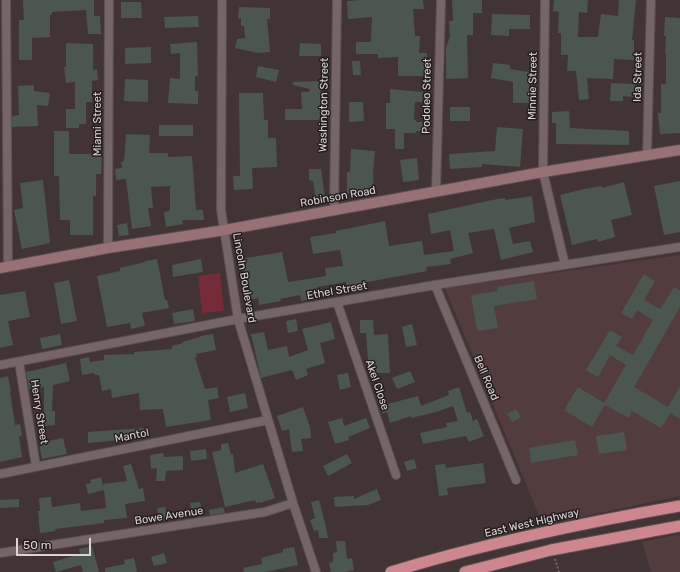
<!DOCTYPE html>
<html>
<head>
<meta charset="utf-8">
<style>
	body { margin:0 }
	#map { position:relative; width:680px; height:572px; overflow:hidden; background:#423335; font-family:Rubik,sans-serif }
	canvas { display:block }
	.scale { position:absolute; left:16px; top:538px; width:75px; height:18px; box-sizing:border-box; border:2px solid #ddd3d4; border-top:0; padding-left:5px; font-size:12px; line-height:14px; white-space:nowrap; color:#ddd3d4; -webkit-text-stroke:3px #241d1e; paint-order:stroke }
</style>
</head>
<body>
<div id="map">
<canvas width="680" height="572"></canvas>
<div class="scale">50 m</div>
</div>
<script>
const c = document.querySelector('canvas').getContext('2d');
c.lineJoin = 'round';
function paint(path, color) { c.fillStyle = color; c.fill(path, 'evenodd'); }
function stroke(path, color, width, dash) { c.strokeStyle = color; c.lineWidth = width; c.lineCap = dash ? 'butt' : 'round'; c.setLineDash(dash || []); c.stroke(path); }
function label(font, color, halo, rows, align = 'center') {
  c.font = font + ' Rubik,sans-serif'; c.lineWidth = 3; c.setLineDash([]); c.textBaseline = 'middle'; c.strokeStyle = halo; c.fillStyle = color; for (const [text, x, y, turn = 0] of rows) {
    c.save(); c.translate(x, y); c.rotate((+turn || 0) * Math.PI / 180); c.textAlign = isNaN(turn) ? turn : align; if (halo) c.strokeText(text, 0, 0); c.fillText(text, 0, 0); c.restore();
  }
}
paint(new Path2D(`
	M680 255V496L543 525 445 288Z
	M680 534V572H651L642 542Z`), '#523c3e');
paint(new Path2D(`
	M220 273 224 311 202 313 198 276Z`), '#752b38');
paint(new Path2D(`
	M23 0H94V16H100L101 34H88L86 10 52 12V14L50 15V37L32 38V60H19V20H24Z
	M361 0H423L424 9H413L415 36H420L419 53H427V62H425V76H398V57L378 58V54H356V42H371L372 17 348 19 347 1Z
	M452 0H482V13H473V35H467L468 78 446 79V47L450 37 449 21H453Z
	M554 0H588L587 13 579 12 578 37H598L601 14 618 16 619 0H636L632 40H634V60L614 59 613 79 587 78 589 99 579 100 576 71H567L568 55H561V33H558L559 12 553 11Z
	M121 2H141L142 18H121Z
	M239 7 270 8V19H267L270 52 258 53 235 48 237 39 245 38 244 26H241V18L238 19Z
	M492 14 530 15V29H509V36L491 35Z
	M198 16 199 27 165 28 164 17Z
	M665 17 680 18V133L660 134 658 113H661V84H666V53H665L666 36H664Z
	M197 42 198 76H195V91H198V104L168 103 170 78 180 79V53L171 54 170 44Z
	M66 43 93 44V70L97 69 98 80 92 81V102H86V124H79V128H66V109H75V82L66 83 64 67H66Z
	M300 43 321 44V56H299Z
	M151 47V63L125 64V48Z
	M352 61H360L361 75H353Z
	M493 63 510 65V69L529 72V103H513V82L491 78Z
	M258 66 279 70 276 82 256 77Z
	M125 79 148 80V102L124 101Z
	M321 81 320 120H285V109H302L301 92H309L310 89 293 85V82Z
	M611 83 635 84 634 97 623 96V101H610Z
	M34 85V91L50 93 48 106 37 105 38 126 12 127V116L19 115 18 86Z
	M390 89 423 92 422 102H415L414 120H416V122H423L424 131H416V133H404V149H395V129H386V103H390Z
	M239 93H263L264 120H268V138H276L277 167 252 168 253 189 234 190 233 176H240Z
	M349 102H363L364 121 349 122Z
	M450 107H470V121H450Z
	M569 111 570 128 629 131V145L556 144V123H552V112Z
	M159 125H193V136H159Z
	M497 127 523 129 520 167 482 164V167L450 169 449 154 495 151Z
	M54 131H69V154H102L101 174H96V196H93V235H70V220H60L59 176H54Z
	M126 134 150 135 149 153H168V157L192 156 196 210H203L204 220H182L183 224 166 227 164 212 170 211V186L151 187 153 208H148L151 226 132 229 126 179 116 180 115 169 122 168 121 162 124 161Z
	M351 149 375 151 373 174 374 193 347 194V172H350Z
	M417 158 419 180 403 182 400 160Z
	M309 169H321L325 198 316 200 313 181 309 180Z
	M43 180 50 243 22 249 14 210 23 208 20 183Z
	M680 181V232L664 235 654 186Z
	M624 182 632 215 611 220 615 237 598 242 597 239 572 245 560 195 584 189 602 186V188Z
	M532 196 535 222 509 228 513 244 530 241 533 252 501 260 494 229 468 233 473 253 450 259 451 264 426 267 427 271 362 283 363 288 347 290 346 282 317 287 318 290 312 291 313 299 301 301 300 295 280 299 281 301 259 305 258 298 249 300 241 259 282 252 288 282 326 276 325 268 343 266 340 250 313 254 310 237 336 233V231L385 221 389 246 422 241 424 255 454 251 450 230 431 234 428 214 492 200 505 198V200Z
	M127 223 129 235 119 236 117 225Z
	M157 259 165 300H167L169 308 142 313 145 326 131 329 130 323 107 327 97 276 120 271V268L145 262V261Z
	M201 259 203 272 173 277 172 265Z
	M644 274 655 281 644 300 660 309 674 287 680 290V307L634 387 668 407 680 386V419L670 413 661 428 632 411 629 418 605 405 592 427 564 410 578 387 604 403 626 365 610 355 598 377 586 370 610 330 622 337 616 346 633 355 653 320 637 310 632 319 621 313Z
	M69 280 77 321 61 324 54 283Z
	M534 281 537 299 494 306 498 328 477 331 471 295 498 291 497 287Z
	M25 291 30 317 8 321 13 345 0 348V295Z
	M193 309 195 321 174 324 172 313Z
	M296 319 298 331 288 333 286 321Z
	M360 320H373L374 335 388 334 390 373H369L366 333H360Z
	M331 322 335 339 320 343 325 363 306 369 308 375 296 380 292 370 261 378 251 334 264 332 268 350 287 346 289 357 308 350 302 329Z
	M412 324 417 345 406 347 402 327Z
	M60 334 62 345 42 349 40 338Z
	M213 334 216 350 196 354 197 357 195 358 205 389 217 387 219 398 208 400 211 420 166 427 163 409 140 410 139 393 112 398 111 389 102 391 99 375H95L94 373 82 375 80 359 89 357 90 362 104 360V355L134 354V352L172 349V346L183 343 182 342 200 337V336Z
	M66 363 70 381 53 385 52 411H55V425L44 426V387L29 389 26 372Z
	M410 371 415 382 397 389 392 378Z
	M348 373 351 387 340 390 337 375Z
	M8 376 11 391H10L15 425 20 424 22 436H19L22 457 0 462V378Z
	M459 387 467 413 470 412 473 421 477 419 484 436 469 442 466 436 423 444 420 433 447 427 446 423 458 421 453 406 436 412 411 418V416L390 423 387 412 383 414 380 406 418 396 421 406 449 395 448 391Z
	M245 393 248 408 230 412 227 397Z
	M303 407 310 427 311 438 301 439 303 451 292 452 289 429 282 431 277 416Z
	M516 409 521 417 512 422 507 414Z
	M342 418 344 426 366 418 370 428 348 437 349 440 335 444 328 422Z
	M144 428 145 435 120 437V440L88 443V432Z
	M624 432 627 450 599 454 596 436Z
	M63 438 67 454 42 459 39 443Z
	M575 440 578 455 531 463 529 448Z
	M228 443 231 454H233L235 473 263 464 275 498 260 503 259 502 256 503 255 500 225 507 212 452 221 450V444Z
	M206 449 207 459 191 461 190 451Z
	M163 453 164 457 183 456V470L166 471 165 481H156L157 468 151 469 150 455Z
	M347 454 352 463 328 476 323 466Z
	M414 459 417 468 407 471 404 462Z
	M483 463 486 483 447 488 448 495 439 496 435 465 445 464 446 468Z
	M131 464 139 489 143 488 145 501 125 504 127 518 104 520V523L55 529 56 531 40 533 38 511H40L39 498 51 497 52 507 80 503 81 511 106 508 104 490 88 494 86 484 91 483 90 480 101 477 103 488V484L127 481 123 466Z
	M377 489 381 500 368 505 335 507 334 497 354 496V499Z
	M19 499V507L0 508V500Z
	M319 500 326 527 328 538H319L318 530 314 531 310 520 315 518 311 502Z
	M200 502 202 512 192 514 190 503Z
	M165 507 168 520 159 521 157 508Z
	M223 507 225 513 210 515 209 510Z
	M336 541H345L347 559 352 558 354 570 345 572H331L329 563 333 562V553L337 552Z
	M92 546 99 572H83L81 565 56 572 53 562 80 554 79 549Z
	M294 547 298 565 265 572H244L243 568 262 564 261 558 283 552V549Z
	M164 553 167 563 154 566 151 557Z
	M134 558 137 572H105V568L125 564 124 560Z`), '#4b574e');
const minor = new Path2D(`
	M6 0 8 266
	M222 0 221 210 238 319 293 503 316 572
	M545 0 543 172 565 265
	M647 155 651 0
	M436 192 441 0
	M334 210 337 0
	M108 248 109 0
	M435 285 516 480
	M337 302 396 475
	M19 362 36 466
	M0 365 238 319 435 285 680 247
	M0 474 268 420
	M0 553 265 512 293 503`);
const secondary = new Path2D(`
	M0 268 108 248 225 230 543 172 680 150`);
const trunk = new Path2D(`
	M391 572C486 543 583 523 680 506
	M465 572 551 550 680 526`);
stroke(minor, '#5b4f50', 10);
stroke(secondary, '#5b4f50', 12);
stroke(trunk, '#5b4f50', 13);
stroke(new Path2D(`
	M555 559 559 572`), '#75686a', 2, [2, 2]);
stroke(minor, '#766567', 8);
stroke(secondary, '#977176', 10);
stroke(trunk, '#cd868e', 11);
label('11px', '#ddd3d4', '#241d1e', [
	["Ida Street",638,77,-89],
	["Minnie Street",533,86,-89],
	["Podoleo Street",427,96,-89],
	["Washington Street",324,105,-89],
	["Miami Street",98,124,-90],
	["Robinson Road",338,197,-10],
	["Lincoln Boulevard",244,278,80],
	["Ethel Street",337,291,-10],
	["Bell Road",486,378,67],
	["Akel Close",377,385,71],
	["Henry Street",39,412,81],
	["Mantol",132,436,-11],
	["Bowe Avenue",169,516,-9],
	["East West Highway",532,523,-13]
]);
</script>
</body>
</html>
